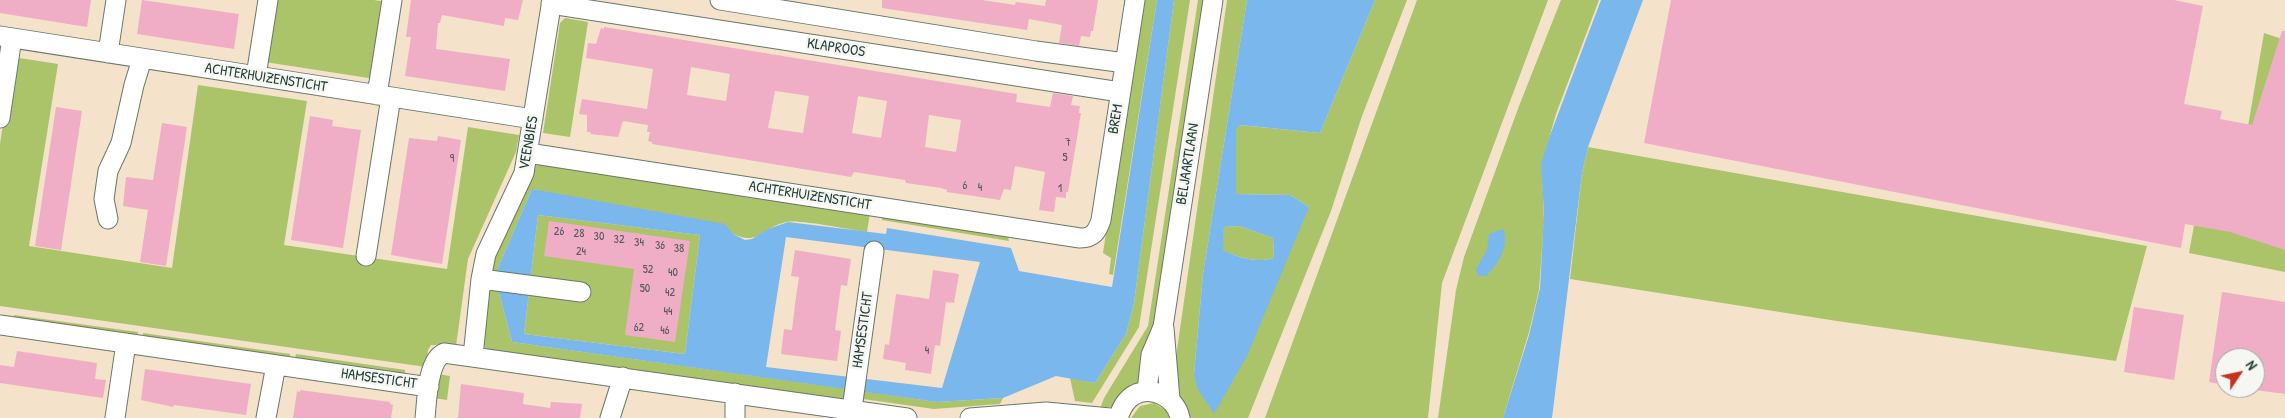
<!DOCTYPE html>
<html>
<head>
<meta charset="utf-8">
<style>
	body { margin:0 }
	#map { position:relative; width:2285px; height:418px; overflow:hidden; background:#f4e2cb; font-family:"Patrick Hand",sans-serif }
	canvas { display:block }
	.north { position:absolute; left:2215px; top:348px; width:50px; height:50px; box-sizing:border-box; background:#f6f6f2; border:1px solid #a0aca6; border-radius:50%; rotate:56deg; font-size:14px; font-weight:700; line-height:20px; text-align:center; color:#1f3d34 }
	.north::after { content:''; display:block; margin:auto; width:18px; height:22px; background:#c8321e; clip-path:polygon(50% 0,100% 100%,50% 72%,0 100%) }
</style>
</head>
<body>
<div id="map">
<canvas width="2285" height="418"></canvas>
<div class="north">N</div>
</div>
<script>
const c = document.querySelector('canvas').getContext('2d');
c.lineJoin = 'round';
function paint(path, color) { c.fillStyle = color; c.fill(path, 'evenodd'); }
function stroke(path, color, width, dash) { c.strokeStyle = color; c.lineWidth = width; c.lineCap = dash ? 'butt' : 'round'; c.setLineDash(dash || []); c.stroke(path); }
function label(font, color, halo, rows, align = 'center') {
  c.font = font + ' "Patrick Hand",sans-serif'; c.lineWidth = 5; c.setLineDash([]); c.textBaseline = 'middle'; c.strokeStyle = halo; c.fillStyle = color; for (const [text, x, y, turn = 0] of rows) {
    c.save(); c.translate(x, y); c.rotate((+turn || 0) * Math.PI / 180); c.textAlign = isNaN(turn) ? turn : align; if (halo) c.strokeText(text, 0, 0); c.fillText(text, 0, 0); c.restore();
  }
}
paint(new Path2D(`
	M274 0H374L386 2 375 79 265 62Z
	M1141 0H1157L1113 275 1109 274 1111 258 1103 253Z
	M1174 0H1190L1139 327 1092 403 1075 401 1070 378 1095 383 1126 334 1134 303Z
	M1198 0H1205L1151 347 1142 383 1114 406 1100 409 1104 398 1148 326Z
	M1227 0H1247L1203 274 1194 374 1309 207 1290 195 1236 194V130L1239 125 1320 133 1375 0H1407L1362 116 1331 211 1248 418H1189L1184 403 1172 385Z
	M1417 0H1548L1442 283 1428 418H1265Z
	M1561 0H1599L1556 114 1542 163 1544 221 1539 290 1529 332 1503 418H1438L1456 290 1464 257 1519 106Z
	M565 18 588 22 570 137 543 133 560 23Z
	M2264 33 2285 40V272L2189 253 2204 170 2240 173Z
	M13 57 58 64 29 246 172 268 198 85 307 101 284 245 447 269 468 127 519 135 516 152 468 259 456 346 431 345 428 350 426 367 0 306V144Z
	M1588 147 2147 246 2116 361 1837 321 1570 279 1582 173Z
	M544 162 870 213 867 232C851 230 799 219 786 222 761 228 759 246 733 234L532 189 498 268V275L490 272 491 263 535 166Z
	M883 214 1007 233 1009 241 882 220Z
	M538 215 700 235 685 354 524 334Z
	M1239 226 1273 238 1274 258C1257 263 1239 258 1222 250L1224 227Z
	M497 285 512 342 848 389V396L841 401 494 352 485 348 482 338 488 289Z
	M14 315 138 332 137 338 13 321Z
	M143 333 290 354 289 360 143 339Z
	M296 354 405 370V376L295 360Z
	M437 374 450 376 447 400 434 398Z
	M863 391 937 402 1003 398 1000 404 934 409 863 399Z
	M1154 403 1166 410 1170 418H1131L1140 406Z`), '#abc469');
paint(new Path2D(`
	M1157 0H1174L1134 303 1126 334 1095 383 1056 376 1003 398 937 402 512 342 497 285 498 268 532 189 725 224 733 234 745 240 752 239 768 229 788 222 886 234 887 228 1011 248 1019 271 1112 287ZM538 215 700 235 685 354 524 334ZM786 237 980 262 942 388 766 367Z
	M1247 0H1375L1320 133 1240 125 1236 130V194L1290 195 1309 207 1248 354 1214 414 1197 388 1194 374 1203 274ZM1239 226 1273 238 1274 258C1257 263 1238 258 1223 250L1224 227Z
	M1601 0H1643L1588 147 1582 173 1552 418H1503L1529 335 1540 288 1544 213 1541 164 1549 138Z
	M1503 229C1510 246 1498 264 1486 276H1478L1476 269 1487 250 1489 234Z`), '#7ab7ec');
paint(new Path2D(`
	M0 0H91L87 27 0 13Z
	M142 0 239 14 234 49 137 34Z
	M411 0H523L518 20 505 18 504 26 442 15 440 23H438L436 49 510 59 505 91 405 76 411 37H406Z
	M882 0H982L1015 5 1016 2 1045 6 1046 0H1098L1093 31H1091L1090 37 1081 36 1079 46 1059 43 1062 25 1029 19 1027 30 882 8Z
	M1671 0H2174L2203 6 2184 104 2222 111 2220 119 2252 125 2282 31H2285V250L2230 232 2185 224 2181 248 1644 143Z
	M604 27 1017 94 1016 102 1050 107 1053 93 1073 96 1071 105 1080 106 1079 113H1081L1068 192H1066V198L1056 197 1054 212 1039 210 1045 172 1015 166 1011 190 1004 189 1000 200 947 192V190L941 188 906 183 905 180 854 172 851 177 652 144V142L648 141 650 132H647L648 125 623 121 618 137 590 134 591 132H587V115L579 114 582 99 647 109 653 69 586 58 588 43 596 44 601 28 604 29ZM691 67 730 74 726 101 687 95ZM775 91 809 96 803 133 768 128ZM858 96 887 101 881 138 852 133ZM929 115 961 120 956 152 925 147Z
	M56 107 82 111 61 250 35 246Z
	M310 116 333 120 332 126 361 130 343 248 291 240Z
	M162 123 187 127 166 266 140 262 148 210 123 206 126 177 153 180Z
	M438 136 461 140 442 264 391 255 409 138 437 141Z
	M549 221 690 241 675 342 625 335 634 269 544 256Z
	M795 250 851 259 847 286 841 285 835 330 841 331 837 361 781 354 784 329 792 330 795 304 799 277 791 276Z
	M933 270 959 274 954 303 946 302 940 346 935 345 931 374 905 370 906 363 883 359 885 344 889 345 896 294 929 299Z
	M2222 292 2285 302V394L2255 390V358H2225V385L2209 382Z
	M2134 307 2184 315 2174 380 2124 372Z
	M17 351 97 363 95 379 106 380 103 398 0 383V365L14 367Z
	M145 369 251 384 246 415 174 405 173 407 141 400Z
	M461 384 524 393 523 404 550 408 551 402 582 404 580 418H458Z
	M300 390 390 402V404L393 405 391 418H293L297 391 300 392Z`), '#efaec6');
const minor = new Path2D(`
	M720 0 1036 51 1125 63
	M551 4 1120 92
	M0 36 533 119
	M108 53 116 0
	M256 76 268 0
	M377 95 392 0
	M0 118 12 38
	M528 153 1080 238C1093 238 1097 232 1101 220L1135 0
	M108 219 104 199 108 171 121 143 134 85 142 59
	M366 256 391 97
	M481 279 581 292
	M0 325 429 387
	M1164 328 1170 399
	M473 356 481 279 486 254 524 173 552 0
	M1147 391 1151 355 1163 327 1213 0
	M852 409 874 251
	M115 418 126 343
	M266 418 276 365
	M425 418C427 401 427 361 444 353L907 418
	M610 418 623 377
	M735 418V393
	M970 418 1046 412 1110 418
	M1118 418C1121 409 1125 400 1134 395 1153 385 1176 398 1180 418`);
stroke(minor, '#6a7769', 21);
stroke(minor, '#fff', 19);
label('12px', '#535958', null, [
	["7",1068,143],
	["5",1065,158],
	["9",452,159],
	["6",965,186],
	["4",980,188],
	["1",1060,189],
	["26",559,232],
	["28",579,234],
	["30",599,237],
	["32",619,240],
	["34",639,243],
	["36",660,246],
	["38",679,249],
	["24",581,252],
	["52",648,270],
	["40",673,273],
	["50",645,289],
	["42",670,293],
	["44",668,312],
	["62",639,328],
	["46",665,331],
	["4",927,351]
]);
label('15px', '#1f3d34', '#f6f6f2', [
	["KLAPROOS",836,48,9],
	["ACHTERHUIZENSTICHT",266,78,9],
	["BREM",1116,119,-81],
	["VEENBIES",529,143,-80],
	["BELJAARTLAAN",1188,164,-81],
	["ACHTERHUIZENSTICHT",810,196,9],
	["HAMSESTICHT",863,330,-82],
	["HAMSESTICHT",379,379,8]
]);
</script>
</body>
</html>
